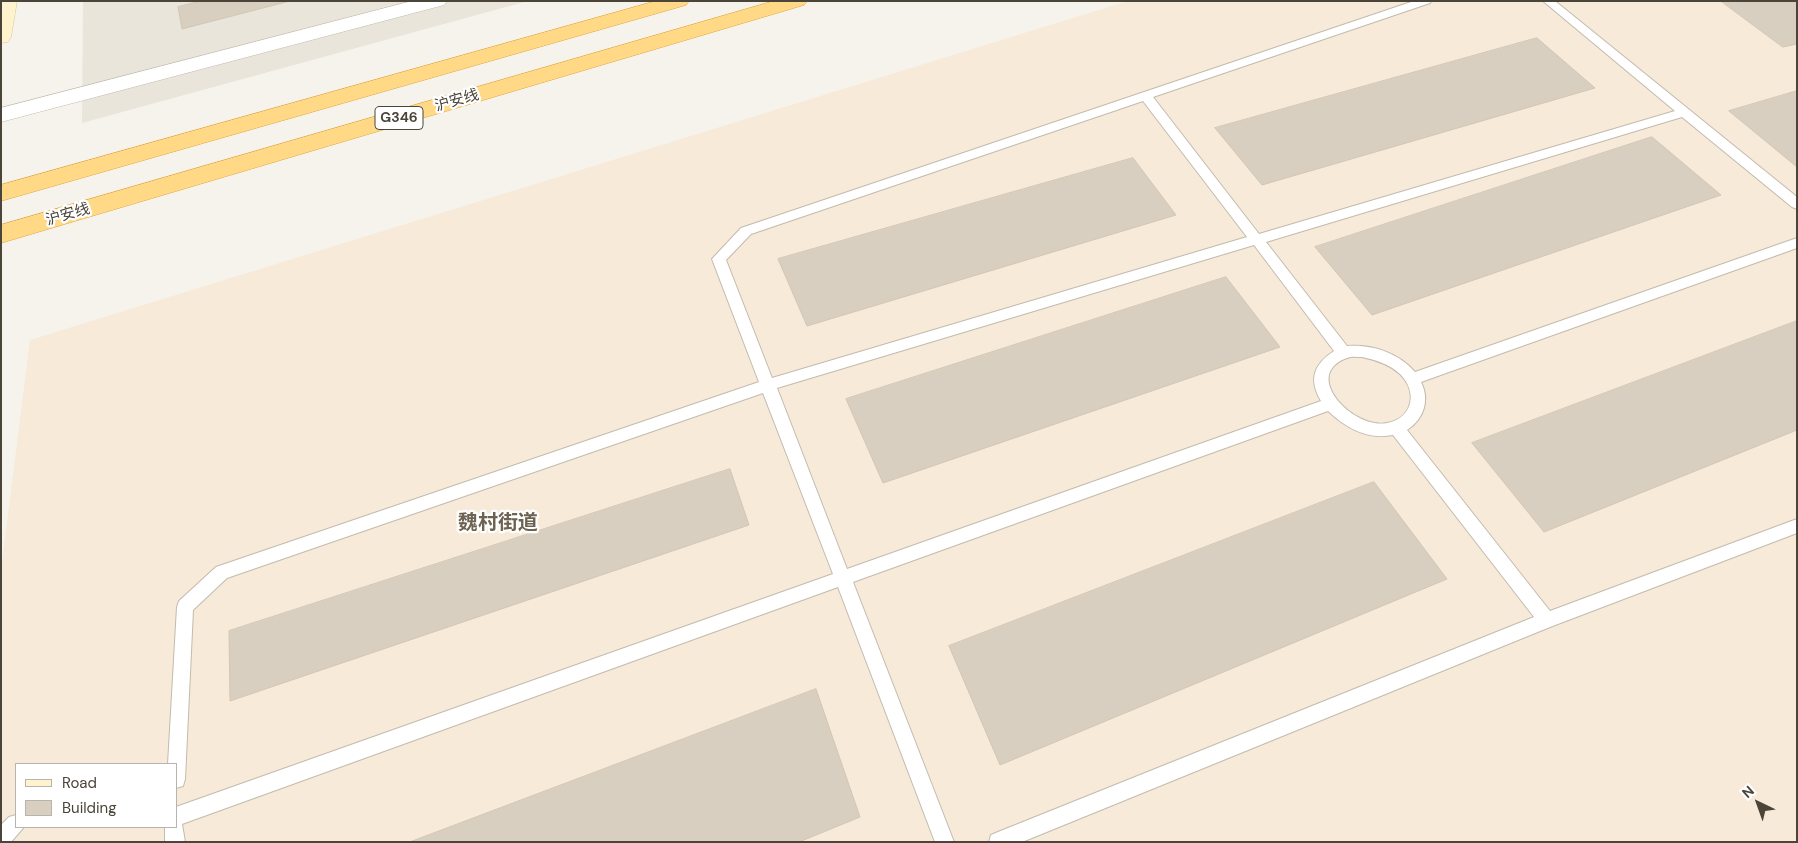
<!DOCTYPE html>
<html>
<head>
<meta charset="utf-8">
<style>
	body { margin:0 }
	#map { position:relative; width:1798px; height:843px; overflow:hidden; background:#f6f3ec; font-family:"DM Sans",sans-serif }
	canvas { display:block }
	.frame { position:absolute; inset:0; border:2px solid #4b4439; pointer-events:none }
	.legend { position:absolute; left:15px; top:763px; width:162px; height:65px; box-sizing:border-box; background:#fff; border:1px solid #b7b4b0; margin:0; padding:6px 9px; list-style:none; font-size:15px; color:#4b4439 }
	.legend li { display:flex; align-items:center; gap:10px; height:25px }
	.legend b { width:25px; border:1px solid #b7b4b0 }
	.north { position:absolute; left:1733px; top:778px; width:50px; height:50px; -webkit-text-stroke:4px #fff; paint-order:stroke; rotate:318deg; font-size:14px; font-weight:700; line-height:20px; text-align:center; color:#4b4439 }
	.north::after { content:''; display:block; margin:auto; width:18px; height:22px; background:#4b4439; clip-path:polygon(50% 0,100% 100%,50% 72%,0 100%) }
</style>
</head>
<body>
<div id="map">
<canvas width="1798" height="843"></canvas>
<div class="frame"></div>
<ul class="legend">
<li><b style="height:6px;background:#fff3cd"></b>Road</li>
<li><b style="height:14px;background:#d8cfc1"></b>Building</li>
</ul>
<div class="north">N</div>
</div>
<script>
const c = document.querySelector('canvas').getContext('2d');
c.lineJoin = 'round';
function paint(path, color) { c.fillStyle = color; c.fill(path, 'evenodd'); }
function stroke(path, color, width, dash) { c.strokeStyle = color; c.lineWidth = width; c.lineCap = dash ? 'butt' : 'round'; c.setLineDash(dash || []); c.stroke(path); }
function label(font, color, halo, rows, align = 'center') {
  c.font = font + ' "DM Sans","Noto Sans SC",sans-serif'; c.lineWidth = 4.5; c.setLineDash([]); c.textBaseline = 'middle'; c.strokeStyle = halo; c.fillStyle = color; for (const [text, x, y, turn = 0] of rows) {
    c.save(); c.translate(x, y); c.rotate((+turn || 0) * Math.PI / 180); c.textAlign = isNaN(turn) ? turn : align; if (halo) c.strokeText(text, 0, 0); c.fillText(text, 0, 0); c.restore();
  }
}
paint(new Path2D(`
	M83 1H528L82 123Z`), '#eae5da');
paint(new Path2D(`
	M1128 1H1797V842H1V569L30 340ZM16 764H176V827H16Z`), '#f7ead8');
const building = new Path2D(`
	M201 1H290L182 29 178 7Z
	M1721 1H1797V44L1783 47Z
	M1537 38 1595 88 1262 185 1215 128Z
	M1797 91V167L1729 111Z
	M1652 137 1721 195 1372 315 1315 247Z
	M1133 158 1176 215 807 326 778 259Z
	M1226 277 1280 347 883 483 846 399Z
	M1797 321V430L1544 532 1472 443Z
	M730 469 749 525 230 701 229 631Z
	M1374 482 1447 579 1000 765 949 646Z
	M816 689 860 817 799 842H410Z`);
paint(building, '#d8cfc1');
stroke(building, '#d3c7b4', 1);
const service = new Path2D(`
	M1414 1H1431L1430 3 1153 97 1259 234 1675 111 1543 1H1555L1797 197V209L1792 207 1682 117 1266 242 1347 346C1372 344 1399 353 1415 372L1797 238V248L1421 382C1430 400 1424 419 1407 430L1550 611 1797 519V533L1550 627 1022 842H989L991 835 998 832 1534 617 1393 435C1367 440 1346 428 1328 411L853 582 954 842H935L838 587 182 824 185 842H165V827H176V807L833 574 763 393 227 578 193 610 185 779 183 786 176 788V764H168L177 607 179 601 216 567 759 382 712 259 741 228ZM1143 101 1247 237 772 378 726 260 751 234ZM1254 245 1334 351C1314 364 1308 379 1321 401L847 569 777 388ZM1362 357C1376 360 1389 364 1400 374 1418 392 1413 418 1387 423 1354 430 1300 375 1347 358 1351 356 1357 357 1362 357Z
	M16 815V827H24L11 842H1V825L9 817Z`);
const minor = new Path2D(`
	M412 1H447L444 5 1 122V108Z`);
const secondary = new Path2D(`
	M1 1H17L11 37 8 42 1 43Z`);
const trunk = new Path2D(`
	M656 1H689L686 5 1 201V185Z
	M774 1H807L804 5 1 243V225Z`);
stroke(service, '#c2bbae', 2);
stroke(minor, '#c2bbae', 1);
stroke(secondary, '#d6c79b', 1);
stroke(trunk, '#e0a43c', 1);
paint(service, '#fff');
paint(minor, '#fff');
paint(secondary, '#fff3cd');
paint(trunk, '#ffd985');
for (const [x, y, w] of [
	[399,118,48]
]) { const box = new Path2D(); box.roundRect(x - w / 2, y - 11.5, w, 23, 4); c.fillStyle = '#fff'; c.fill(box); stroke(box, '#4b4439', 1); }
label('bold 14px', '#4b4439', null, [
	["G346",399,118]
]);
label('15px', '#4b4439', '#fff', [
	["沪安线",457,101,-16],
	["沪安线",68,215,-16]
]);
label('bold 20px', '#6e6250', '#fff', [
	["魏村街道",498,524]
]);
</script>
</body>
</html>
